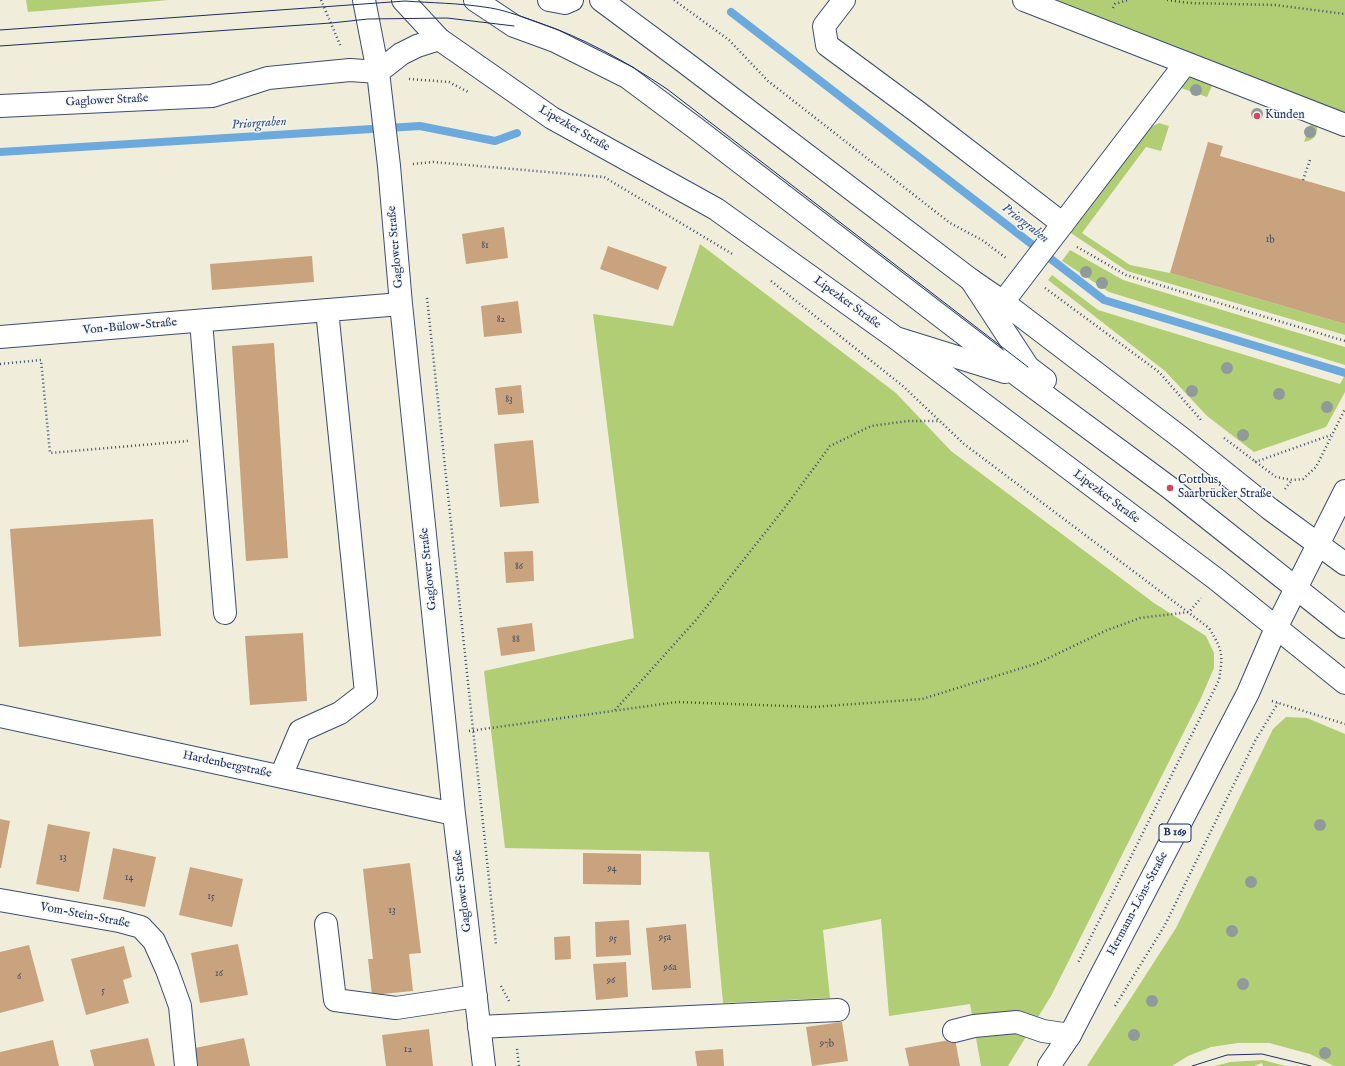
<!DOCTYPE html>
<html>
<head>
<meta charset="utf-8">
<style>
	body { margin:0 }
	canvas { display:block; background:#f0eddb }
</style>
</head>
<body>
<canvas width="1345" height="1066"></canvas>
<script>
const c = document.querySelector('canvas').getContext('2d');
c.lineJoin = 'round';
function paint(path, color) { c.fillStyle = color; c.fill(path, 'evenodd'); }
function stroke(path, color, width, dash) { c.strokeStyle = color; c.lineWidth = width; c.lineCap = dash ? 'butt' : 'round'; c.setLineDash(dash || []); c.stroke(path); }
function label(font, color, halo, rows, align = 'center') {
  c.font = font + ' "IM FELL English",serif'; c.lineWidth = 3; c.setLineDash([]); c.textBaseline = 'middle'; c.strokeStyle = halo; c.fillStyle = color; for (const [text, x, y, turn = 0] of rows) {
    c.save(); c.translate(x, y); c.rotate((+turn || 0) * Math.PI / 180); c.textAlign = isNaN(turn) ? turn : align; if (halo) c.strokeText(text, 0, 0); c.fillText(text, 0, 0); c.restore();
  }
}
paint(new Path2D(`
	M26 0H169L28 12Z
	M1046 0H1345V116Z
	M1192 76 1316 123C1319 134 1315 140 1304 142L1311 122 1212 86 1207 97 1181 88 1185 81Z
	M1159 123 1169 126 1161 151 1146 147 1082 233 1130 265 1170 273 1345 324V335L1127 271 1071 233 1149 128Z
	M700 244 896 393 951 451 1154 603 1206 636 1214 653V668L1201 698 1051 996 1008 1066H981L970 1004 889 1016 881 919 823 930 830 998 723 1003 709 852 505 848 484 671 634 638 593 314 673 326Z
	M1070 250 1123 280 1345 347V365L1109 292 1062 261Z
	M1052 275 1098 310 1340 384 1345 375V392L1326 427 1254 452 1207 416 1165 371 1048 280Z
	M1286 717 1307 718 1345 734V1066H1334L1310 1054 1269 1043H1238L1211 1047 1188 1056 1172 1066H1087L1176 928 1273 729Z
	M1263 1060 1285 1066H1263L1262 1063 1254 1066H1215L1230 1062Z`), '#b2ce74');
stroke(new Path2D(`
	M731 12 1104 300 1345 373
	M0 152 420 126 495 141 517 133`), '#6caade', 8);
paint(new Path2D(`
	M1208 142 1223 146 1220 156 1345 192V324L1170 273Z
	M504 227 508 258 466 264 462 234Z
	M608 246 667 267 658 290 600 269Z
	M312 256 314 282 212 290 210 264Z
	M518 301 522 333 484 337 481 306Z
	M274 343 288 558 246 561 232 346Z
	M521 385 524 413 498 415 495 388Z
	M533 440 539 503 500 507 494 444Z
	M153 519 161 636 19 647 10 529Z
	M533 551 534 581 506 583 504 552Z
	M532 623 535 651 501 656 497 628Z
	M303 633 307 701 250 705 245 636Z
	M0 819 10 821 1 868H0Z
	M48 824 90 832 79 892 36 884Z
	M113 848 156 857 145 907 103 899Z
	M583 853 641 854V885L583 884Z
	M410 863 421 953 409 954 413 991 372 995 368 959H373L363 869Z
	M190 867 243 879 232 927 179 915Z
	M629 920 631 955 596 957 595 922Z
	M686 924 691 988 652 990 646 928Z
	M570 936 571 959 555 960 554 937Z
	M238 944 248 995 200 1003 191 953Z
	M29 945 44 1001 0 1013V952Z
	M124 946 132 977 123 980 129 1003 86 1015 71 959Z
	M626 962 628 997 596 1000 593 964Z
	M842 1022 848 1061 812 1066 806 1027Z
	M429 1029 433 1066H386L382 1035Z
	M148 1038 155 1066H94L90 1050Z
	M244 1038 250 1066H198L195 1048Z
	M955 1039 960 1066H909L905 1048Z
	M53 1040 59 1066H0V1052Z
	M723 1049 724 1066H697L695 1051Z`), '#c9a37e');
const minor = new Path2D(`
	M364 0 378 72 389 166 401 304 454 814 484 1066
	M475 0 514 26 555 41 627 77 698 130 1020 377 1170 488 1345 627
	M549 0 565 3 572 0
	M844 0 824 26 827 45 919 113 1063 224
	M1024 0C1131 42 1238 84 1345 125
	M0 106 212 96 268 78 350 70 378 72 401 54 417 46 439 39
	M971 280 1028 367 1045 380
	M1003 302 1185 64
	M201 321 225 613
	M0 337 401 304
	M899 339 1005 372
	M0 716 454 814
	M281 776 300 731 340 713 366 693 327 310
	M0 900 119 921 141 927 154 941 167 970 180 1006 186 1066
	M326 924 335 1000 396 1008 476 996
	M479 1027 838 1010
	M954 1031 974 1026 1017 1022 1043 1031 1070 1035`);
const major = new Path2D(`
	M403 0 439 39 552 118 716 209 893 336 1216 579 1345 683
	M601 0 687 64 971 280 1003 302 1184 440 1270 509 1345 564
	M1049 1066 1070 1035 1248 693 1276 628 1345 491`);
stroke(minor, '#3b4c71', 24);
stroke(major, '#3b4c71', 24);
stroke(new Path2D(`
	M321 0 341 47
	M674 0 729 40 768 81 950 223 982 240 1006 258
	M1167 0 1189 3 1275 5 1345 14
	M1113 8 1115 4 1128 0
	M409 79 449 82 470 93
	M413 164 433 162 604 177 734 255
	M1303 180 1310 160
	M1077 247 1126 275 1345 341
	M771 281 904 387 964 444 1209 628C1223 651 1223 654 1219 680L1078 963
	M1045 288 1159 372 1201 420
	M427 298 496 945
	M0 364 41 360 50 453 188 441
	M1224 438 1276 477 1292 480 1303 479 1316 467 1345 409
	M1255 462 1331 435
	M1285 489 1292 480
	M1272 701 1345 724
	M615 710 696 620 783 510 830 446 871 426 908 421H939
	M469 731 677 702 814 707 922 699 1038 663 1105 631 1140 618 1189 612 1201 598
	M501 986 509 1001
	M1115 1006 1165 925 1255 741 1278 703
	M517 1049 519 1066`), '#3b4c71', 2.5, [1, 3]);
stroke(minor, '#fff', 22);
stroke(major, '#fff', 22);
stroke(new Path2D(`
	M0 30 405 1C431 3 458 3 484 7 502 9 520 16 537 22 584 38 625 61 667 89L1028 367
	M0 46 331 23 368 19 447 18 514 26
	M1192 1066 1227 1055 1262 1054 1311 1066`), '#1b2f5e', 1);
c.fillStyle = '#909a9a';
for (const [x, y] of [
	[1196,90],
	[1257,114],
	[1310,132],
	[1086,272],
	[1102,283],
	[1227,368],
	[1192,391],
	[1279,394],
	[1327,407],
	[1243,435],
	[1320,825],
	[1251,882],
	[1232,931],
	[1243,984],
	[1152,1001],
	[1134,1035],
	[1325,1053]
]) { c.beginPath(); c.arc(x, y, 6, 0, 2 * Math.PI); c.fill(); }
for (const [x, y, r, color] of [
	[1257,116,4,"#d1495b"],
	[1170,488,4,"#d1495b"]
]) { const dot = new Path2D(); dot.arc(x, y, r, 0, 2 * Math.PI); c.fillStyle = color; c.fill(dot); stroke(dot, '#f6f6f2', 1.5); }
label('10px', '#464c66', null, [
	["1b",1270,240],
	["81",485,246],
	["82",501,320],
	["83",509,400],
	["86",519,567],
	["88",516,640],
	["13",63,858],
	["94",612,869],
	["14",129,878],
	["15",211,897],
	["13",392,911],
	["95a",665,938],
	["95",613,939],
	["96a",670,968],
	["16",219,974],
	["6",19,977],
	["96",611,981],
	["5",103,991],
	["97b",827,1044],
	["12",408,1050]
]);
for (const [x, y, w] of [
	[1175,833,32]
]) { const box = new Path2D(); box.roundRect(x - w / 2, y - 9, w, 18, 3); c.fillStyle = '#f6f6f2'; c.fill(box); stroke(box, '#1b2f5e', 1); }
label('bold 11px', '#1b2f5e', null, [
	["B 169",1175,833]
]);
label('12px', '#1b2f5e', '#f6f6f2', [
	["Gaglower Straße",107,101,-3],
	["Lipezker Straße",574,129,30],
	["Gaglower Straße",396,247,-95],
	["Lipezker Straße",847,303,36],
	["Von-Bülow-Straße",130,327,-5],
	["Lipezker Straße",1106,497,37],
	["Gaglower Straße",429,569,-96],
	["Hardenbergstraße",227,765,12],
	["Gaglower Straße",463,891,-97],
	["Hermann-Löns-Straße",1138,904,-62],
	["Vom-Stein-Straße",85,916,11]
]);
label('12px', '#1b2f5e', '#f6f6f2', [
	["Kunden",1265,116],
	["Cottbus,",1178,481],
	["Saarbrücker Straße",1178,495]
], 'left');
label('italic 13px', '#335484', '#f6f6f2', [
	["Priorgraben",259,124,-4],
	["Priorgraben",1025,224,38]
]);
</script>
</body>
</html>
